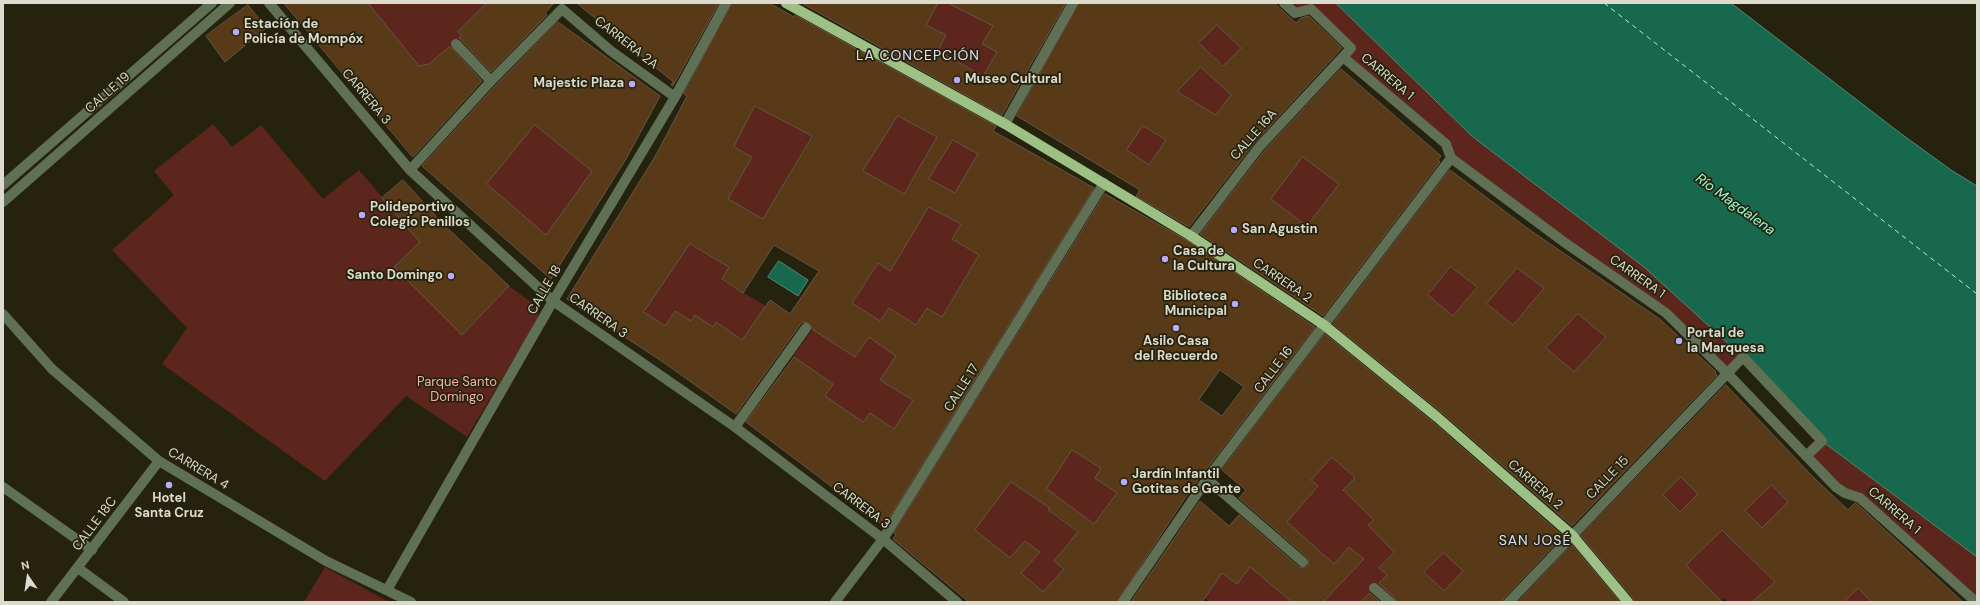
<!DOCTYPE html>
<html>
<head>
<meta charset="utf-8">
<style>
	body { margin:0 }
	#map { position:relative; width:1980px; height:605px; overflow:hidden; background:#25220d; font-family:"DM Sans",sans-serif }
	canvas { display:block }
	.frame { position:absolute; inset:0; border:4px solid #dddbce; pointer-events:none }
	.north { position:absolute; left:8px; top:557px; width:40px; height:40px; -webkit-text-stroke:3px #25220d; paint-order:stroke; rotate:347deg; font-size:11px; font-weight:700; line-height:16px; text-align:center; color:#dddbce }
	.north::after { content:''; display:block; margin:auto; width:14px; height:18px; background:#dddbce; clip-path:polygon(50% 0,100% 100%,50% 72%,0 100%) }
</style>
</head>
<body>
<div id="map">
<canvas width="1980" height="605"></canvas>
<div class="frame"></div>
<div class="north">N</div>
</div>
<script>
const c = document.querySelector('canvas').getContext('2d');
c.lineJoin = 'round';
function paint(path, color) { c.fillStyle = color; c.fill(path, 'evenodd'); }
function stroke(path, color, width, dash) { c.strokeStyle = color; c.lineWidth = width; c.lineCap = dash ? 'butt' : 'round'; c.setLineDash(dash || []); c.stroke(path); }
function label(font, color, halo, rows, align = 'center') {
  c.font = font + ' "DM Sans",sans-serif'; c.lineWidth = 3.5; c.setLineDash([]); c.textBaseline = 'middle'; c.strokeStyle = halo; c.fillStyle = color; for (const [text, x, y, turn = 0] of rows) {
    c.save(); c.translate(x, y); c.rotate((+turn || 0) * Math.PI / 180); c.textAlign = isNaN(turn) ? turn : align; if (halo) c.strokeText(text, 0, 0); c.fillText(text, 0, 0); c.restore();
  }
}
paint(new Path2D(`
	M368 3H487L462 36 422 70Z
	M938 3H948L993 26 982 44 997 52 983 76 938 51 946 35 926 25Z
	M1284 3H1336L1473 137 1644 267 1743 357 1727 373 1675 323 1451 158 1446 144 1343 57 1351 48 1311 9 1295 13Z
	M1222 20 1241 48 1223 65 1199 43Z
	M1201 67 1239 103 1233 110 1224 104 1216 115 1179 92 1170 105 1165 83 1179 92Z
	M755 106 811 136 763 219 728 199 752 158 734 147Z
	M898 116 937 137 904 194 863 171Z
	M213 124 232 147 261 125 323 199 359 170 420 242 394 267 462 335 509 286 539 308 538 319 467 437 406 396 325 481 162 364 187 328 112 250 174 195 154 171Z
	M535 125 592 171 546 235 487 184Z
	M1143 126 1166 140 1149 165 1127 150Z
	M953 140 978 154 955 193 929 179Z
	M1303 157 1339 184 1307 226 1271 199Z
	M929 207 961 224 952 239 979 255 942 317 927 308 916 325 889 308 880 321 852 303 878 263 890 271Z
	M689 244 729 267 722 280 766 306 742 340 716 323 713 327 691 321 675 311 665 326 644 312Z
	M1452 267 1476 287 1453 316 1428 295Z
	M1517 268 1544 288 1513 325 1487 304Z
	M1578 314 1606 337 1574 372 1546 348Z
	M813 329 855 357 869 337 896 356 880 380 913 400 894 429 870 413 856 431 825 396 833 384 793 356Z
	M1101 422 1078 454 1089 461 1096 451 1107 458 1095 478 1128 500 1119 514 1107 506 1094 524 1047 490 1063 464 1057 460Z
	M1822 441 1977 557V602L1860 498 1845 493 1806 456Z
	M1332 457 1355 478 1343 490 1358 505 1377 517 1369 525 1394 551 1379 568 1417 602H1390L1374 588 1361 602H1323L1363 559 1349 547 1334 564 1287 522 1318 486 1311 480Z
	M1681 477 1698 494 1688 504 1698 514 1690 523 1663 495Z
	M1011 481 1050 508 1048 511 1085 538 1054 561 1064 569 1043 592 1021 573 1039 552 1025 541 1010 558 975 530Z
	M1772 485 1788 502 1762 528 1745 511Z
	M1722 530 1775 582 1752 602H1728L1724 598 1721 601 1686 565Z
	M1444 553 1475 560 1444 591 1424 572Z
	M325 567 389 602H304Z
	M1250 567 1288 599 1300 602H1211L1205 598 1222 573 1237 584Z
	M1858 588 1872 602H1844Z`), '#5d261c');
const water = new Path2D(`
	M1336 3H1731L1900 133 1951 170 1977 186V557L1822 441 1743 357 1644 267 1473 137Z
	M779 261 808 280 798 296 768 277Z`);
paint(water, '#18684e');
stroke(water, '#538a74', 1);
stroke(new Path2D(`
	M1604 3 1977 294`), '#97fbd4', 1, [5, 4]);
const building = new Path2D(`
	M284 3H368L419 66 429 64 450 46 482 81 413 157Z
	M487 3H554L545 13 547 15 491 72 459 38 462 36 458 32Z
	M577 3H719L673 86 671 85 673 82Z
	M732 3H769L794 17 795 15 996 126 993 131 1094 188 884 526 746 422 794 357 833 384 825 396 863 422 870 413 894 429 913 400 880 380 896 356 869 337 855 357 812 329 809 323 802 322 736 414 663 362 567 299 656 155 687 96 684 94ZM755 106 812 136 763 219 728 199 752 157 734 147ZM898 116 937 137 904 194 863 171ZM953 140 978 154 955 193 929 179ZM929 207 961 224 952 239 979 255 942 317 927 308 916 325 889 308 880 321 852 303 878 263 890 271ZM690 244 729 267 722 279 743 293 774 245 819 271 790 314 770 300 742 340 716 322 713 327 695 315 691 321 675 311 665 326 644 312Z
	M802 3H938L926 25 946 35 938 51 983 76 997 52 982 44 993 26 948 3H1066L1002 115Z
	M1079 3H1274L1296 23 1301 18 1309 16 1342 48 1255 142 1189 227 1136 196 1140 190 1017 116ZM1217 25 1241 48 1223 66 1199 43ZM1201 67 1231 95 1216 115 1178 92ZM1143 126 1166 140 1149 165 1127 150Z
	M248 5 266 28 225 62 206 36Z
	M558 22 660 96 626 159 551 279 422 166 496 85ZM535 125 592 171 546 235 487 184Z
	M1341 69 1441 156 1438 160 1440 162 1323 316 1200 234 1265 150ZM1303 157 1339 184 1307 226 1271 199Z
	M1450 170 1527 228 1661 320 1716 372 1715 373 1717 375 1572 526 1441 412 1333 324ZM1451 267 1477 287 1453 316 1428 295ZM1517 268 1544 288 1513 325 1487 304ZM1578 314 1606 337 1574 372 1546 348Z
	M403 180 442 223 509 286 462 335 394 267 420 242 382 198Z
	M1105 194 1188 241 1315 327 1189 492 1117 602H969L893 539 896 535 894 533ZM1220 370 1244 387 1222 416 1199 400ZM1072 450 1101 468 1095 478 1117 493 1094 524 1047 489ZM1011 482 1050 508 1048 510 1078 532 1054 561 1064 569 1043 592 1021 573 1040 552 1025 541 1010 558 975 530Z
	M1325 334 1433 422 1563 536 1504 598 1503 602H1396L1394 597 1379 583 1387 575 1379 568 1394 552 1368 525 1374 520 1343 490 1355 478 1332 457 1311 480 1318 486 1287 522 1334 564 1349 547 1364 559 1323 602H1292L1250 567 1237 584 1222 573 1202 602H1131L1200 501 1229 526 1239 515 1299 567 1305 568 1308 566 1309 560 1307 557 1239 498 1246 490 1222 470ZM1444 553 1463 571 1444 591 1424 572Z
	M1726 385 1813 477 1848 510 1855 503 1857 504 1963 602H1872L1858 588 1844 602H1752L1775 582 1722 530 1686 565 1722 602H1634L1633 598 1581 536ZM1681 477 1698 494 1680 512 1663 495ZM1772 485 1788 502 1762 528 1745 511Z
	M1572 545 1620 602H1518Z
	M1370 593 1380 602H1361Z`);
paint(building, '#583918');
stroke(building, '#675646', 1);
stroke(new Path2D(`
	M269 3 410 170 553 301 735 427 883 539 957 602
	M1284 3 1295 13 1311 9 1351 48 1343 57 1446 144 1451 158 1564 242 1666 313 1727 373 1836 487 1845 493 1860 498 1976 602
	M456 44 491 81
	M1005 124 1073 3
	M410 170 491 81 562 9 611 51 675 97
	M3 185 212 3
	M3 202 230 3
	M1191 236 1260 146 1343 57
	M3 314 52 369 159 461 326 561 411 602
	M735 427 806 328
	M1207 479 1303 562
	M3 487 92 550
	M78 568 124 602
	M1374 588 1390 602
	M387 590 553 301 675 97 726 3
	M51 602 159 461
	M835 602 883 539 1104 183
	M1123 602 1207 479 1451 158
	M1509 602 1743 357 1822 441 1806 456`), '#5f7054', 10);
stroke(new Path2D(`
	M786 3 1005 124 1191 236 1324 325 1437 417 1572 535 1628 602`), '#9dc184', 10);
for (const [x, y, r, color] of [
	[236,32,4,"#b8abf7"],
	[957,80,4,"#b8abf7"],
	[632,84,4,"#b8abf7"],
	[362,215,4,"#b8abf7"],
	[1234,230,4,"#b8abf7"],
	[1165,259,4,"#b8abf7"],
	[451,276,4,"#b8abf7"],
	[1235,304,4,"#b8abf7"],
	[1176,328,4,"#b8abf7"],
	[1679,341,4,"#b8abf7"],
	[1124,482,4,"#b8abf7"],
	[169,485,4,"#b8abf7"]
]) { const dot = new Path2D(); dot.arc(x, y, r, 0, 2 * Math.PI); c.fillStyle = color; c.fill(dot); stroke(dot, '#25220d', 1.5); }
label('bold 13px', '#dddbce', '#25220d', [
	["Estación de",244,25],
	["Policía de Mompóx",244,40],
	["Museo Cultural",965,80],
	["Majestic Plaza",624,84,"right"],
	["Polideportivo",370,208],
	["Colegio Penillos",370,223],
	["San Agustin",1242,230],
	["Casa de",1173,252],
	["la Cultura",1173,267],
	["Santo Domingo",443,276,"right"],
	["Biblioteca",1227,297,"right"],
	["Municipal",1227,312,"right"],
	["Portal de",1687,334],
	["la Marquesa",1687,349],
	["Asilo Casa",1176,342,"center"],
	["del Recuerdo",1176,357,"center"],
	["Jardín Infantil",1132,475],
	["Gotitas de Gente",1132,490],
	["Hotel",169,499,"center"],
	["Santa Cruz",169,514,"center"]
], 'left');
label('13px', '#dddbce', '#25220d', [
	["CARRERA 2A",626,43,38],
	["CARRERA 1",1387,77,40],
	["CALLE 19",108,93,-41],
	["CARRERA 3",366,97,50],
	["CALLE 16A",1254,135,-49],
	["CARRERA 1",1637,277,35],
	["CARRERA 2",1282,281,34],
	["CALLE 18",545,290,-60],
	["CARRERA 3",598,316,35],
	["CALLE 16",1274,370,-53],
	["CALLE 17",962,388,-58],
	["CARRERA 4",198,469,31],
	["CALLE 15",1608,478,-46],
	["CARRERA 2",1535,485,41],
	["CARRERA 3",861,506,37],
	["CARRERA 1",1894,511,41],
	["CALLE 18C",95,524,-53]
]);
label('13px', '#f6b2a4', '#25220d', [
	["Parque Santo",457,383],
	["Domingo",457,398]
]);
c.letterSpacing = '1px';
label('14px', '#e3e0fd', '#25220d', [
	["LA CONCEPCIÓN",918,56],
	["SAN JOSÉ",1535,541]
]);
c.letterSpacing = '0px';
label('italic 14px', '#97fbd4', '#25220d', [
	["Río Magdalena",1735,205,36]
]);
</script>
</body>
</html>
